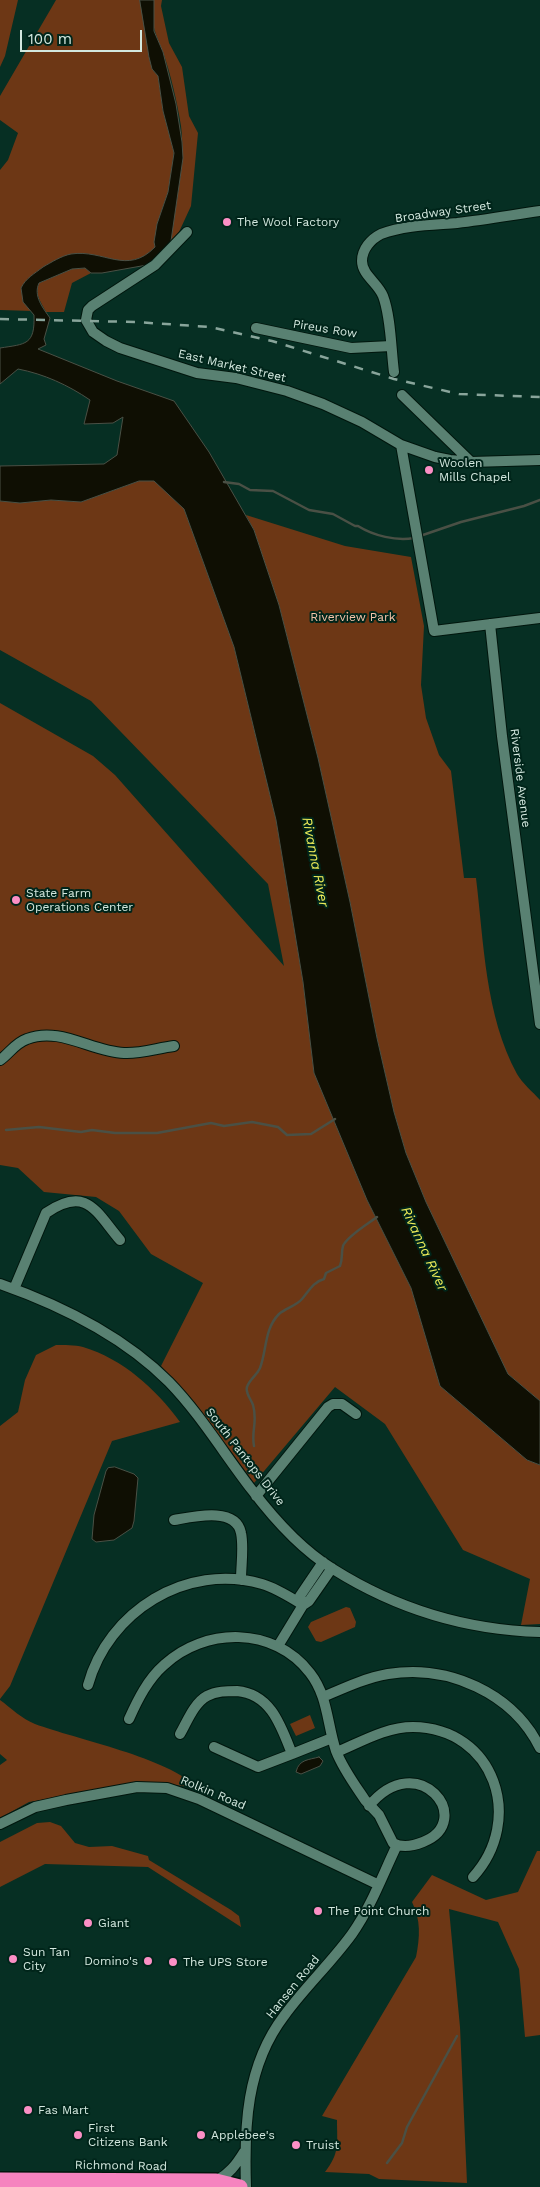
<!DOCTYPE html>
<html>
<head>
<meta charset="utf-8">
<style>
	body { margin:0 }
	#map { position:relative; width:540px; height:2187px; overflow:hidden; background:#062f23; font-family:"Work Sans",sans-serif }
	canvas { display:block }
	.scale { position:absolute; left:20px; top:30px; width:122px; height:22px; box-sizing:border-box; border:2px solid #d3e8df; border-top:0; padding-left:6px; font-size:15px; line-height:18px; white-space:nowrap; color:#d3e8df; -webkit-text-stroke:4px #00251a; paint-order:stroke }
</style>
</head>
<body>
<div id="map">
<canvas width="540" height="2187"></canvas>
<div class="scale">100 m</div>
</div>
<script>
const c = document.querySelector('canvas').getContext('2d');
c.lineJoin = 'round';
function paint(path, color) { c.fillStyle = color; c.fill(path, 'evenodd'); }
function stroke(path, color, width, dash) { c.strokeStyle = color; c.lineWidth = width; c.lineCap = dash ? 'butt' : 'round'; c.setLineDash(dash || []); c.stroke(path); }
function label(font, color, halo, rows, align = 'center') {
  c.font = font + ' "Work Sans",sans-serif'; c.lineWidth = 4; c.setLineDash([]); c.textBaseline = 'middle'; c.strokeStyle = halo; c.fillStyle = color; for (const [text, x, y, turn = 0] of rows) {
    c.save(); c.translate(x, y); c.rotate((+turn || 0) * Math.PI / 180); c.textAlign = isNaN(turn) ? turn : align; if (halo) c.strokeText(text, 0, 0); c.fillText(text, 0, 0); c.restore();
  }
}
paint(new Path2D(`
	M0 0H18L5 56 0 67Z
	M56 0H140L149 57 152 69 158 76 163 111 174 153 168 192 157 224 155 247 147 256 125 262 87 254 53 261 23 302 33 311 0 310V170L8 160 18 133 0 120V96Z
	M154 0H162L161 6 169 43 182 67 189 116 198 133 191 206 179 232 171 241C175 202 186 165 181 126 177 102 171 75 163 52 155 31 150 24 154 0Z
	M85 268 91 273 72 283 64 312H46C41 302 34 294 39 283L72 269Z
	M139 481H155L184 509 234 647 276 820 303 982 314 1073 367 1200 411 1288 440 1386 527 1460 540 1465V1624L521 1625 530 1579 463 1550 385 1424 335 1387 254 1483 194 1402 161 1366 203 1283 151 1254 119 1211 96 1197 44 1192 18 1168 0 1165V703L93 756 115 775 284 966 268 884 91 701 0 650V501L20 503 51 500 81 502Z
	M246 515 345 546 411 557 424 626 421 685 426 718 439 755 451 771 464 878H476C484 943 485 1015 517 1074 522 1083 533 1092 540 1100V1401L508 1374 426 1202 406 1153 394 1112 377 1038 350 902 318 758 279 605 254 530Z
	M56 1345C64 1345 75 1345 83 1347 123 1359 156 1389 180 1422L112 1441 10 1686 0 1699V1426L18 1412 25 1380 36 1355Z
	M346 1607 350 1608 356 1622 355 1627 321 1642 316 1641 308 1627 311 1622Z
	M0 1700C11 1708 22 1719 35 1724 75 1739 170 1758 197 1788L154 1782 29 1802 0 1818V1765L7 1760 0 1754Z
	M310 1715 315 1728 296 1736 290 1724Z
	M50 1822 61 1826 75 1843 89 1847 112 1846 148 1856 149 1860 231 1910 239 1916 241 1927 148 1867 45 1864 0 1887V1842L37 1823Z
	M537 1851H540V2035L525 2037 519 1969 498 1922 449 1909 460 2027 467 2183 379 2179 369 2174 325 2172C340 2153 337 2143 337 2120L322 2116 416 1957C420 1937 421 1920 412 1902L432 1875 486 1900 518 1892Z`), '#6d3715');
const water = new Path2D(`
	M140 0H154V31L163 52 176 104 182 142 183 158 171 241 147 265 102 273H91L85 268 72 269 39 283C33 296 43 308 50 318L44 339 46 345 38 349 117 381 174 401 209 452 254 530 279 605 318 758 350 902 377 1038 394 1112 406 1153 426 1202 508 1374 540 1401V1465L527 1460 440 1386 411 1288 367 1200 314 1073 303 982 276 820 234 647 184 509 154 481H139L81 502 51 500 20 503 0 501V466L104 464 117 455 123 417 113 423 84 424 90 400C68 385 44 374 18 369L0 384V348C26 344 35 345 34 315L23 302 21 288C26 278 34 274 43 267 52 262 61 256 71 254 104 249 127 276 155 247L154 242 157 224 168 192 174 153 163 111 158 76 152 69 149 57Z
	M115 1467 134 1474 138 1478 134 1521 132 1528 114 1540 96 1542 92 1539 94 1515 106 1471 108 1468Z
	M319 1757 323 1761 320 1766 301 1774 296 1772C299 1759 309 1760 319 1757Z`);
paint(water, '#0f0f03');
stroke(water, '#4a5045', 1);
stroke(new Path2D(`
	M224 482 239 484 250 490 273 491 309 510 333 514 355 526H358C374 536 396 541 414 538
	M420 536 461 522 524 506 540 500
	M6 1130 39 1127 81 1132 92 1130 115 1133H157L211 1123 224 1126 252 1122 278 1127 287 1135 311 1134 335 1119
	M254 1446C251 1430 258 1422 253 1405 251 1399 245 1393 247 1387 249 1380 257 1375 260 1368 267 1350 264 1329 279 1314 286 1308 296 1306 302 1299 309 1291 313 1282 324 1279L326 1273 340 1266C343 1258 341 1253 343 1246 346 1237 369 1223 377 1217
	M387 2163 402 2143 407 2127 457 2036`), '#4a5045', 2.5);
const minor = new Path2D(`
	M187 232 155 265 92 306 88 310 86 320 93 332 106 341 120 348 197 373 236 378 287 391 323 404 362 422 401 445 435 457 450 460 471 462 540 460
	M256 328 351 348 391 346
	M394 372C391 349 391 317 383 296 378 283 362 275 362 261 362 249 371 239 381 234 405 225 432 225 457 223 485 220 512 215 540 211
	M402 395 471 462
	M401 445 434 631 540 618
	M490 624 502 736 540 1024
	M0 1060C9 1054 15 1043 27 1039 60 1026 92 1052 124 1053 140 1054 158 1048 174 1046
	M0 1284C60 1305 124 1337 169 1382 201 1415 224 1454 252 1490 274 1519 302 1550 333 1569 395 1608 466 1630 540 1632
	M14 1289 46 1213C87 1185 96 1212 120 1240
	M256 1496 328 1407 333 1404H342L356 1414
	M174 1520C192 1517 236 1506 241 1533 244 1547 241 1565 241 1580
	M303 1605 300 1596 323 1562
	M278 1646 303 1605 309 1601 332 1568
	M88 1685C108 1612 186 1562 262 1584 276 1588 290 1597 303 1605
	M323 1697C344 1688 365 1678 388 1674 448 1664 513 1693 540 1748
	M129 1719C138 1699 148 1679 164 1665 205 1627 274 1626 310 1673 328 1696 327 1724 336 1751 343 1769 355 1785 365 1800L379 1815 393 1843C402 1848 413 1846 423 1842 477 1821 418 1746 369 1806
	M180 1734C187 1722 194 1703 207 1696 216 1691 227 1691 237 1691 271 1694 281 1726 292 1754L332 1738
	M214 1747 258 1767 292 1754
	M337 1752C361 1742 386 1727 413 1727 495 1728 525 1820 473 1877
	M0 1824 35 1807 66 1800 137 1787 167 1788 199 1799 377 1884
	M216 2181C229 2174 236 2165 244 2152
	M246 2187C244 2127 246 2066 284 2016 305 1987 331 1963 352 1934 371 1907 383 1874 397 1845`);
const highway = new Path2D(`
	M0 2180 216 2181 240 2187`);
stroke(minor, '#00160d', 12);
stroke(highway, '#00160d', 18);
stroke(minor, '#598172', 10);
stroke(highway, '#f683bf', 15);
stroke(new Path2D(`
	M0 319 136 322 210 327 272 341 394 379 459 394 540 397`), '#89a59b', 2.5, [9, 9]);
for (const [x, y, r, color] of [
	[227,222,5,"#fb8fc5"],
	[429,470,5,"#fb8fc5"],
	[16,900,5,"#fb8fc5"],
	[318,1911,5,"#fb8fc5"],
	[88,1923,5,"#fb8fc5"],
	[13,1959,5,"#fb8fc5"],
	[148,1961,5,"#fb8fc5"],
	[173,1962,5,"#fb8fc5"],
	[28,2110,5,"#fb8fc5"],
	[78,2135,5,"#fb8fc5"],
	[201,2135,5,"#fb8fc5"],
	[296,2145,5,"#fb8fc5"]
]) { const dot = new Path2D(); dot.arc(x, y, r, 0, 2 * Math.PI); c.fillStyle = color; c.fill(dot); stroke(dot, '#00251a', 2); }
label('12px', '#d3e8df', '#00251a', [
	["Broadway Street",443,212,-8],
	["Pireus Row",325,329,9],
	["East Market Street",232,366,13],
	["Riverside Avenue",520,778,83],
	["South Pantops Drive",245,1457,52],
	["Rolkin Road",213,1793,23],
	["Hansen Road",293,1987,-51],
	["Richmond Road",121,2166,1]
]);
label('12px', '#d3e8df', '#00251a', [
	["The Wool Factory",237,222],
	["Woolen",439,463],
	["Mills Chapel",439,477],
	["State Farm",26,893],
	["Operations Center",26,907],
	["The Point Church",328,1911],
	["Giant",98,1923],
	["Sun Tan",23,1952],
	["City",23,1966],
	["Domino's",138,1961,"right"],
	["The UPS Store",183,1962],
	["Fas Mart",38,2110],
	["First",88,2128],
	["Citizens Bank",88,2142],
	["Applebee's",211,2135],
	["Truist",306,2145]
], 'left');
label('12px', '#f5c4ab', '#00251a', [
	["Riverview Park",353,617]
]);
label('italic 14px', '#eded59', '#00251a', [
	["Rivanna River",315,862,79],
	["Rivanna River",424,1249,65]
]);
</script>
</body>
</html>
